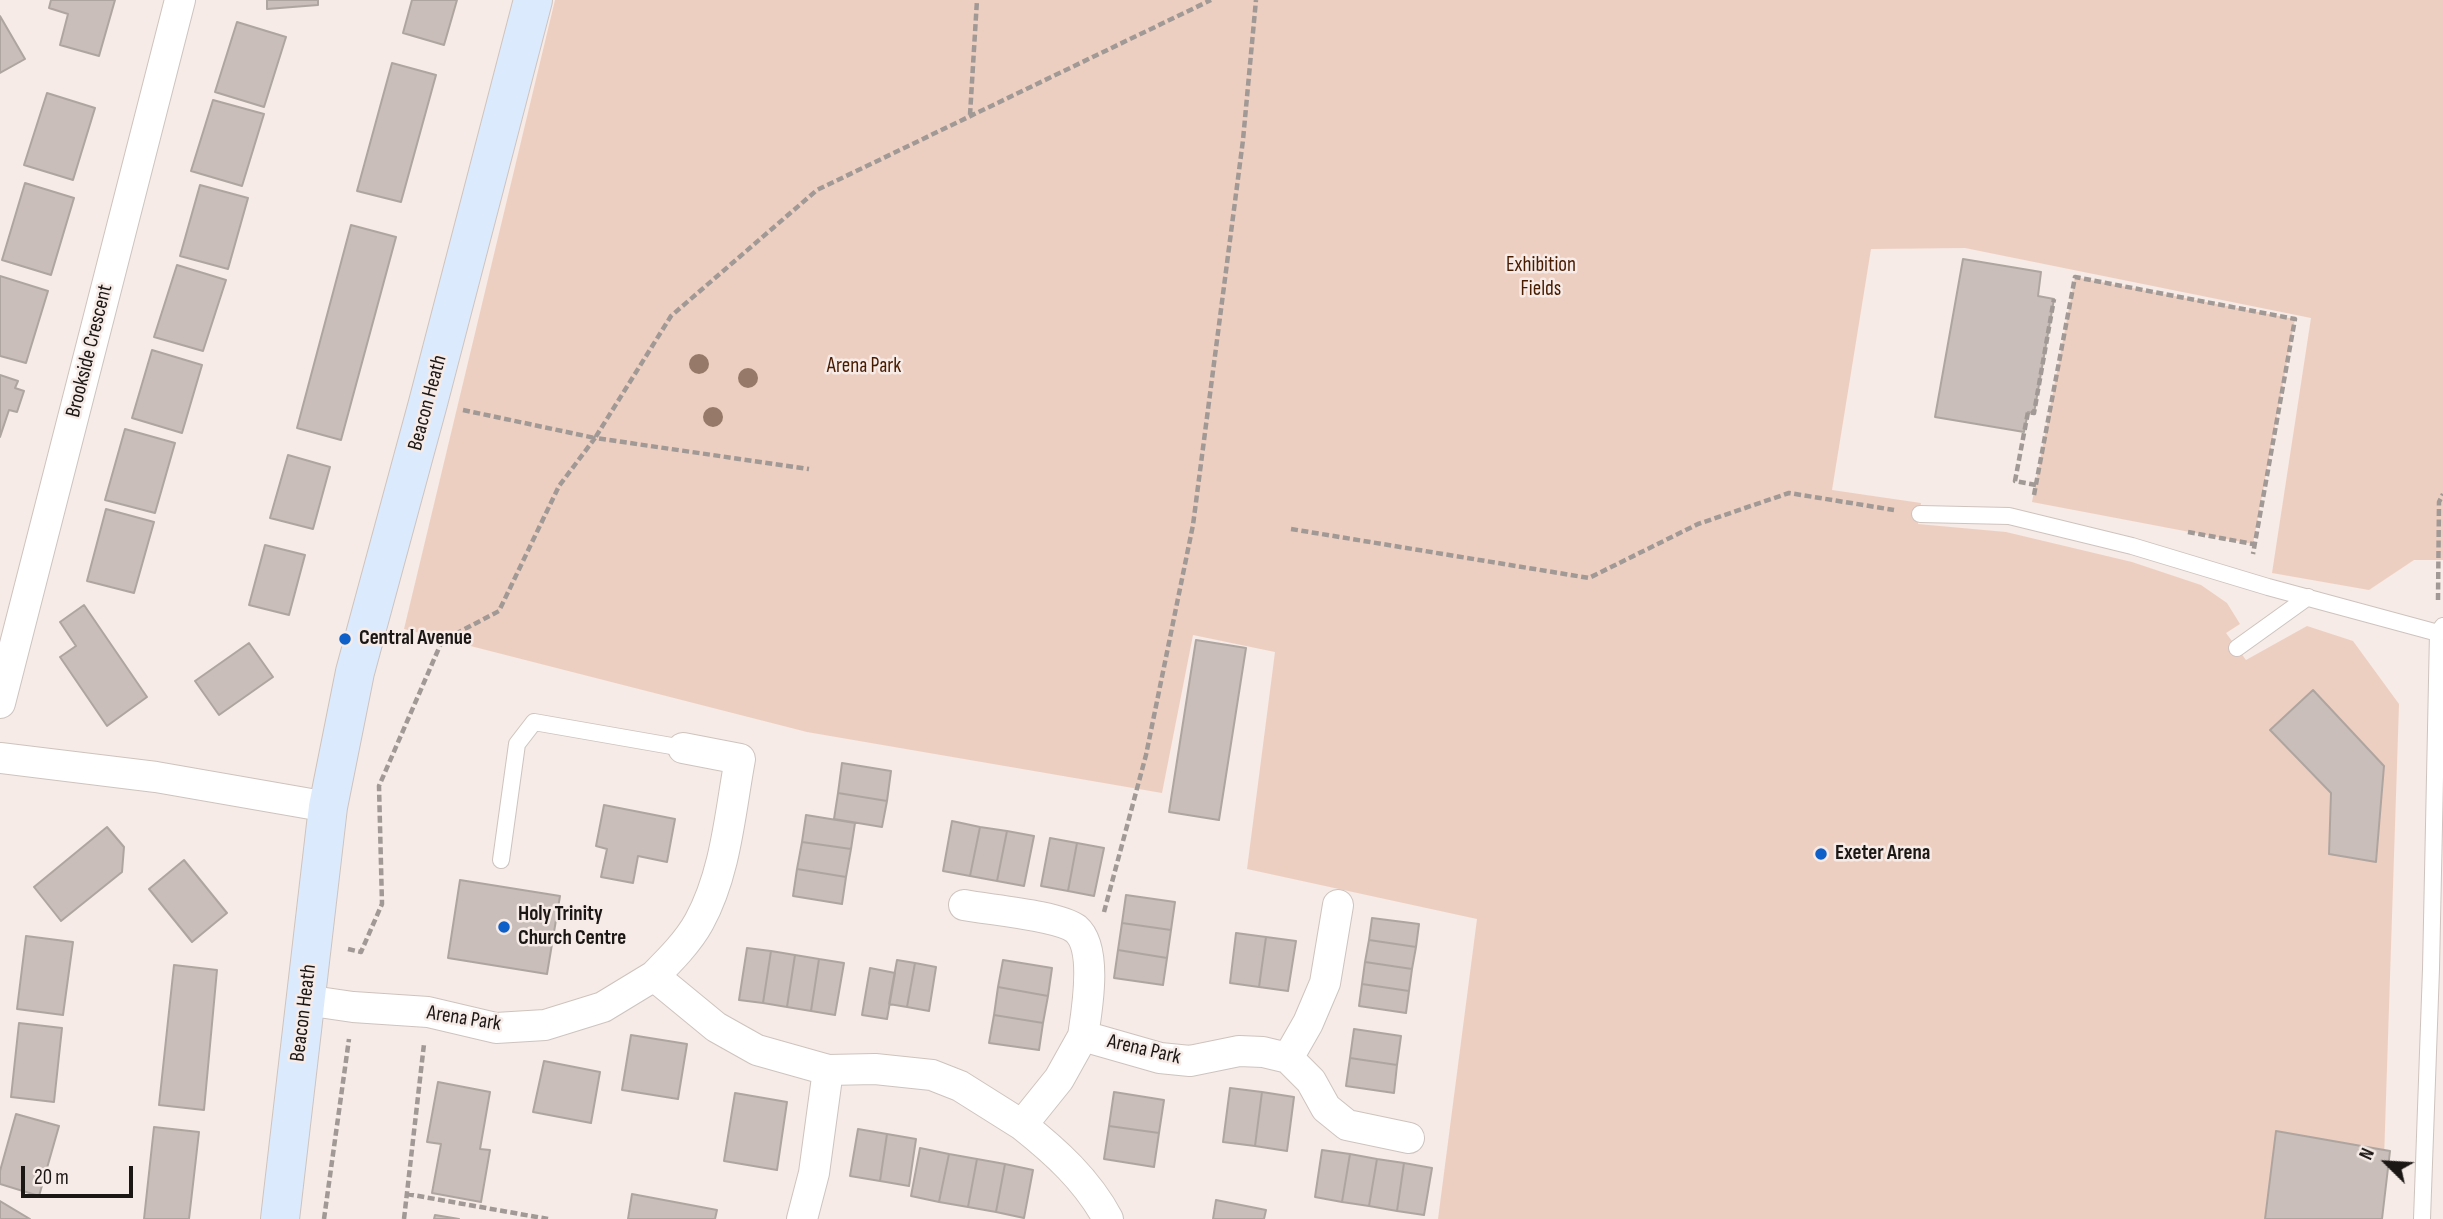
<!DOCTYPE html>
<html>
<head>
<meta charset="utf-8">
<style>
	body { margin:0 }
	#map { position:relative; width:2443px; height:1219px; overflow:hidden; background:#f6ebe6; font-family:"Sofia Sans Condensed",sans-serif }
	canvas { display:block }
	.north { position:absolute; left:2352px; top:1128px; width:70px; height:70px; -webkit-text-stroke:5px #f6ebe6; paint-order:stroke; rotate:294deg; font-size:19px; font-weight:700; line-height:28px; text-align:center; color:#1b1715 }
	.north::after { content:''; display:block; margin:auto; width:24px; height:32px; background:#1b1715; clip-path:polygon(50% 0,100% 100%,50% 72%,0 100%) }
	.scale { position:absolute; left:21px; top:1166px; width:112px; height:32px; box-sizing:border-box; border:4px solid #1b1715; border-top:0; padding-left:9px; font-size:21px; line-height:24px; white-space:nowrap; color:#1b1715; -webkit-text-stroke:5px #f6ebe6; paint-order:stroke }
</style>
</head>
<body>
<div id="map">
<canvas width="2443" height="1219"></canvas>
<div class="north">N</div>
<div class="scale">20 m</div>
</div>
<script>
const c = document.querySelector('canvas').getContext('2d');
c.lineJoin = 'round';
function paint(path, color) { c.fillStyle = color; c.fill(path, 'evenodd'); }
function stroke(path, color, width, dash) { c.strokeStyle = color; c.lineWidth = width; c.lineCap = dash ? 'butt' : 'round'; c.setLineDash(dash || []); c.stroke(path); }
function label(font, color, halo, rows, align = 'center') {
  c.font = font + ' "Sofia Sans Condensed",sans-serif'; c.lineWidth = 5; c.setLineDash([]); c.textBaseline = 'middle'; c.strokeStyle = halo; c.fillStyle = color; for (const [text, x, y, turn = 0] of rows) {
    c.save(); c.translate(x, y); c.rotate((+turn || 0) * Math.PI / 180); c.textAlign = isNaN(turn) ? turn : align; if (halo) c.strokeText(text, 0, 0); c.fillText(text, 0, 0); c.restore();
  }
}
paint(new Path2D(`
	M555 0H2443V560H2414L2369 590 2272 573 2311 318 1965 248 1871 249 1832 490 1921 503 1918 524 2006 532 2132 562 2201 585 2227 603 2240 624 2226 633 2246 660 2307 626 2353 641 2399 704 2382 1219H1438L1477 919 1247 869 1275 652 1193 635 1162 793 807 732 404 629Z
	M2075 277 2295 319 2253 544 2032 502Z`), '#edcfc1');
const building = new Path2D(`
	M51 0H115L99 56 60 45 68 14 49 8Z
	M267 0H318V5L267 9Z
	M412 0H457L444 45 403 33Z
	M0 16 25 59 0 73Z
	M237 22 286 37 264 107 215 92Z
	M392 63 436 75 401 202 357 191Z
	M47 93 95 108 73 180 24 165Z
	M213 100 264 114 242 186 191 171Z
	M25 183 74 198 51 275 2 260Z
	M200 185 248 198 228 269 180 256Z
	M351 225 396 237 341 440 297 428Z
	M1963 259 2041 272 2038 296 2054 299 2034 413 2028 412 2024 432 1935 417Z
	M177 265 226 280 203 351 154 337Z
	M0 276 48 291 26 363 0 356Z
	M152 350 202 365 182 433 132 418Z
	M0 375 18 381 15 388 24 391 17 412 9 410 0 437Z
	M125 429 175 443 155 513 105 500Z
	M288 455 330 467 313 529 270 518Z
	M106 509 154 522 134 593 87 581Z
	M265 545 305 555 289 615 249 605Z
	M84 605 147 697 107 726 60 657 76 646 60 622Z
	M1196 640 1246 648 1219 820 1169 812Z
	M249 643 273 677 219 715 195 681Z
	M2313 690 2384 766 2376 862 2329 854 2331 793 2270 730Z
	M842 763 891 771 887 801 838 793Z
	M838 793 887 801 882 827 834 819Z
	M604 805 675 819 667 862 638 856 633 883 601 877 607 849 596 846Z
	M806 815 855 823 851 849 802 842Z
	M952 821 980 827 970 876 943 871Z
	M107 827 124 847 122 872 61 921 34 887Z
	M980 827 1007 831 997 881 970 876Z
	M1007 831 1034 836 1024 886 997 881Z
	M1050 838 1077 843 1068 891 1041 886Z
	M802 842 851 849 846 877 797 869Z
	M1077 843 1104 848 1094 896 1068 891Z
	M184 860 227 913 192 942 149 889Z
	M797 869 846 877 842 904 793 896Z
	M460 880 560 896 547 974 448 958Z
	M1126 895 1175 902 1171 930 1122 923Z
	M1372 918 1419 924 1416 947 1369 940Z
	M1122 923 1171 930 1167 958 1118 950Z
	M1236 933 1266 937 1259 987 1230 983Z
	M26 936 73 942 63 1015 17 1009Z
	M1266 937 1296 941 1288 991 1259 987Z
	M1369 940 1416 947 1412 969 1365 962Z
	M747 948 771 951 763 1003 739 1000Z
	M1118 950 1167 958 1163 985 1114 978Z
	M771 951 795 955 787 1007 763 1003Z
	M795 955 819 959 811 1011 787 1007Z
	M819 959 844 963 835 1015 811 1011Z
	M897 960 915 963 907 1007 889 1004Z
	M1003 960 1052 968 1048 996 998 987Z
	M1365 962 1412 969 1409 991 1362 984Z
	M915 963 936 967 929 1011 907 1007Z
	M174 965 217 970 204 1110 159 1105Z
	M870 968 895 973 887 1019 862 1015Z
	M1362 984 1409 991 1406 1013 1359 1006Z
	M998 987 1048 996 1043 1023 994 1015Z
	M994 1015 1043 1023 1039 1050 989 1043Z
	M19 1023 62 1028 54 1102 11 1097Z
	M1354 1029 1401 1036 1397 1065 1350 1058Z
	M631 1035 687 1044 678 1099 622 1090Z
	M1350 1058 1397 1065 1394 1093 1346 1086Z
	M544 1061 600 1072 591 1123 533 1112Z
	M438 1082 490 1092 480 1149 490 1150 481 1202 432 1193 441 1144 427 1142Z
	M1230 1088 1262 1092 1255 1146 1223 1142Z
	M1114 1092 1164 1100 1159 1133 1109 1126Z
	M1262 1092 1294 1097 1287 1151 1255 1146Z
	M735 1093 787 1102 777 1170 724 1161Z
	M16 1114 59 1126 39 1196 0 1184V1171Z
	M1109 1126 1159 1133 1154 1167 1104 1159Z
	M154 1127 199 1132 189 1219H144Z
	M858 1129 887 1134 880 1181 850 1176Z
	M2276 1131 2390 1151 2382 1219H2265Z
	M887 1134 916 1139 909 1186 880 1181Z
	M920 1148 949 1154 939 1202 911 1196Z
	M1322 1150 1350 1154 1342 1202 1315 1197Z
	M949 1154 977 1159 968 1207 939 1202Z
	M1350 1154 1377 1159 1369 1206 1342 1202Z
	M977 1159 1005 1164 996 1212 968 1207Z
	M1377 1159 1404 1163 1397 1211 1369 1206Z
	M1404 1163 1432 1168 1424 1215 1397 1211Z
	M1005 1164 1033 1170 1024 1218 996 1212Z
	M632 1194 717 1210 715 1219H628Z
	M1216 1200 1266 1210 1264 1219H1213Z
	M0 1201 30 1219H0Z
	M435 1215 459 1219H434Z`);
paint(building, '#c9beb9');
stroke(building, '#afa5a0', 2);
const lane = new Path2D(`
	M1920 514 2009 516 2132 546 2268 587 2438 633
	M2237 648 2308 597
	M501 860 517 744 534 722 683 748
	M2422 1219 2431 969 2438 633 2443 626`);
const street = new Path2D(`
	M0 703 180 0
	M0 758 156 777 328 807
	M964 905C989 910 1057 915 1076 929 1098 948 1087 1010 1083 1036
	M654 976C670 960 688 942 699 922 726 873 730 813 740 759L683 748
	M305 1000 353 1007 428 1012 496 1028 545 1025 603 1007 654 976 716 1027 757 1050 828 1070 875 1069 932 1075 960 1086 1022 1125 1059 1079 1083 1036 1160 1058 1190 1061 1239 1051 1263 1052 1288 1058 1311 1081 1326 1108 1347 1125 1409 1138
	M1288 1058 1308 1023 1325 983 1338 905
	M1022 1125C1056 1152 1087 1180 1108 1219
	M802 1219 814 1173 828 1070`);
const secondary = new Path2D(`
	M280 1219 328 807 355 672 428 403 533 0`);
stroke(lane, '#cec3be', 18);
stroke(street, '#cec3be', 32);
stroke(secondary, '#cec3be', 40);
stroke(new Path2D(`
	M970 115 977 0
	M463 410 595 438 671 316 817 190 1211 0
	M2036 485 2015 481 2028 412 2034 413 2054 299
	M2034 495 2075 277 2295 319 2253 554
	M1291 529 1589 578 1698 524 1789 493 1894 510
	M2188 532 2253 544
	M2438 600 2439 502 2443 494
	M1104 912 1146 755 1193 525 1243 140 1256 0
	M348 949 361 952 382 904 379 786 442 641 499 611 559 486 595 438 809 469
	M407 1194 548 1219
	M324 1219 349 1039
	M404 1219 424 1044`), '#a19995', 4.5, [7, 3.5]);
stroke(lane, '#fff', 16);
stroke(street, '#fff', 30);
stroke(secondary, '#dceafe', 38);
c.fillStyle = '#967968';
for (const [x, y] of [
	[699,364],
	[748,378],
	[713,417]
]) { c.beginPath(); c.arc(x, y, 10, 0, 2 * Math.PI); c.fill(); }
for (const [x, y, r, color] of [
	[345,639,7,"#0f5fc9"],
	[1821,854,7,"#0f5fc9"],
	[504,927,7,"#0f5fc9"]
]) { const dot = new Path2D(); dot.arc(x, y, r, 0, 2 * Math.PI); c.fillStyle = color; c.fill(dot); stroke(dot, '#f6ebe6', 2.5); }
label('21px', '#481b00', '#f6ebe6', [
	["Exhibition",1541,266],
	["Fields",1541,290],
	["Arena Park",864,367]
]);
label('21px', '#1b1715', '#f6ebe6', [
	["Brookside Crescent",90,351,-76],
	["Beacon Heath",428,403,-75],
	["Beacon Heath",304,1013,-83],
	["Arena Park",464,1019,9],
	["Arena Park",1144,1050,13]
]);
label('bold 21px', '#1b1715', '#f6ebe6', [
	["Central Avenue",359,639],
	["Exeter Arena",1835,854],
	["Holy Trinity",518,915],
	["Church Centre",518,939]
], 'left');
</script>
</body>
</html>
